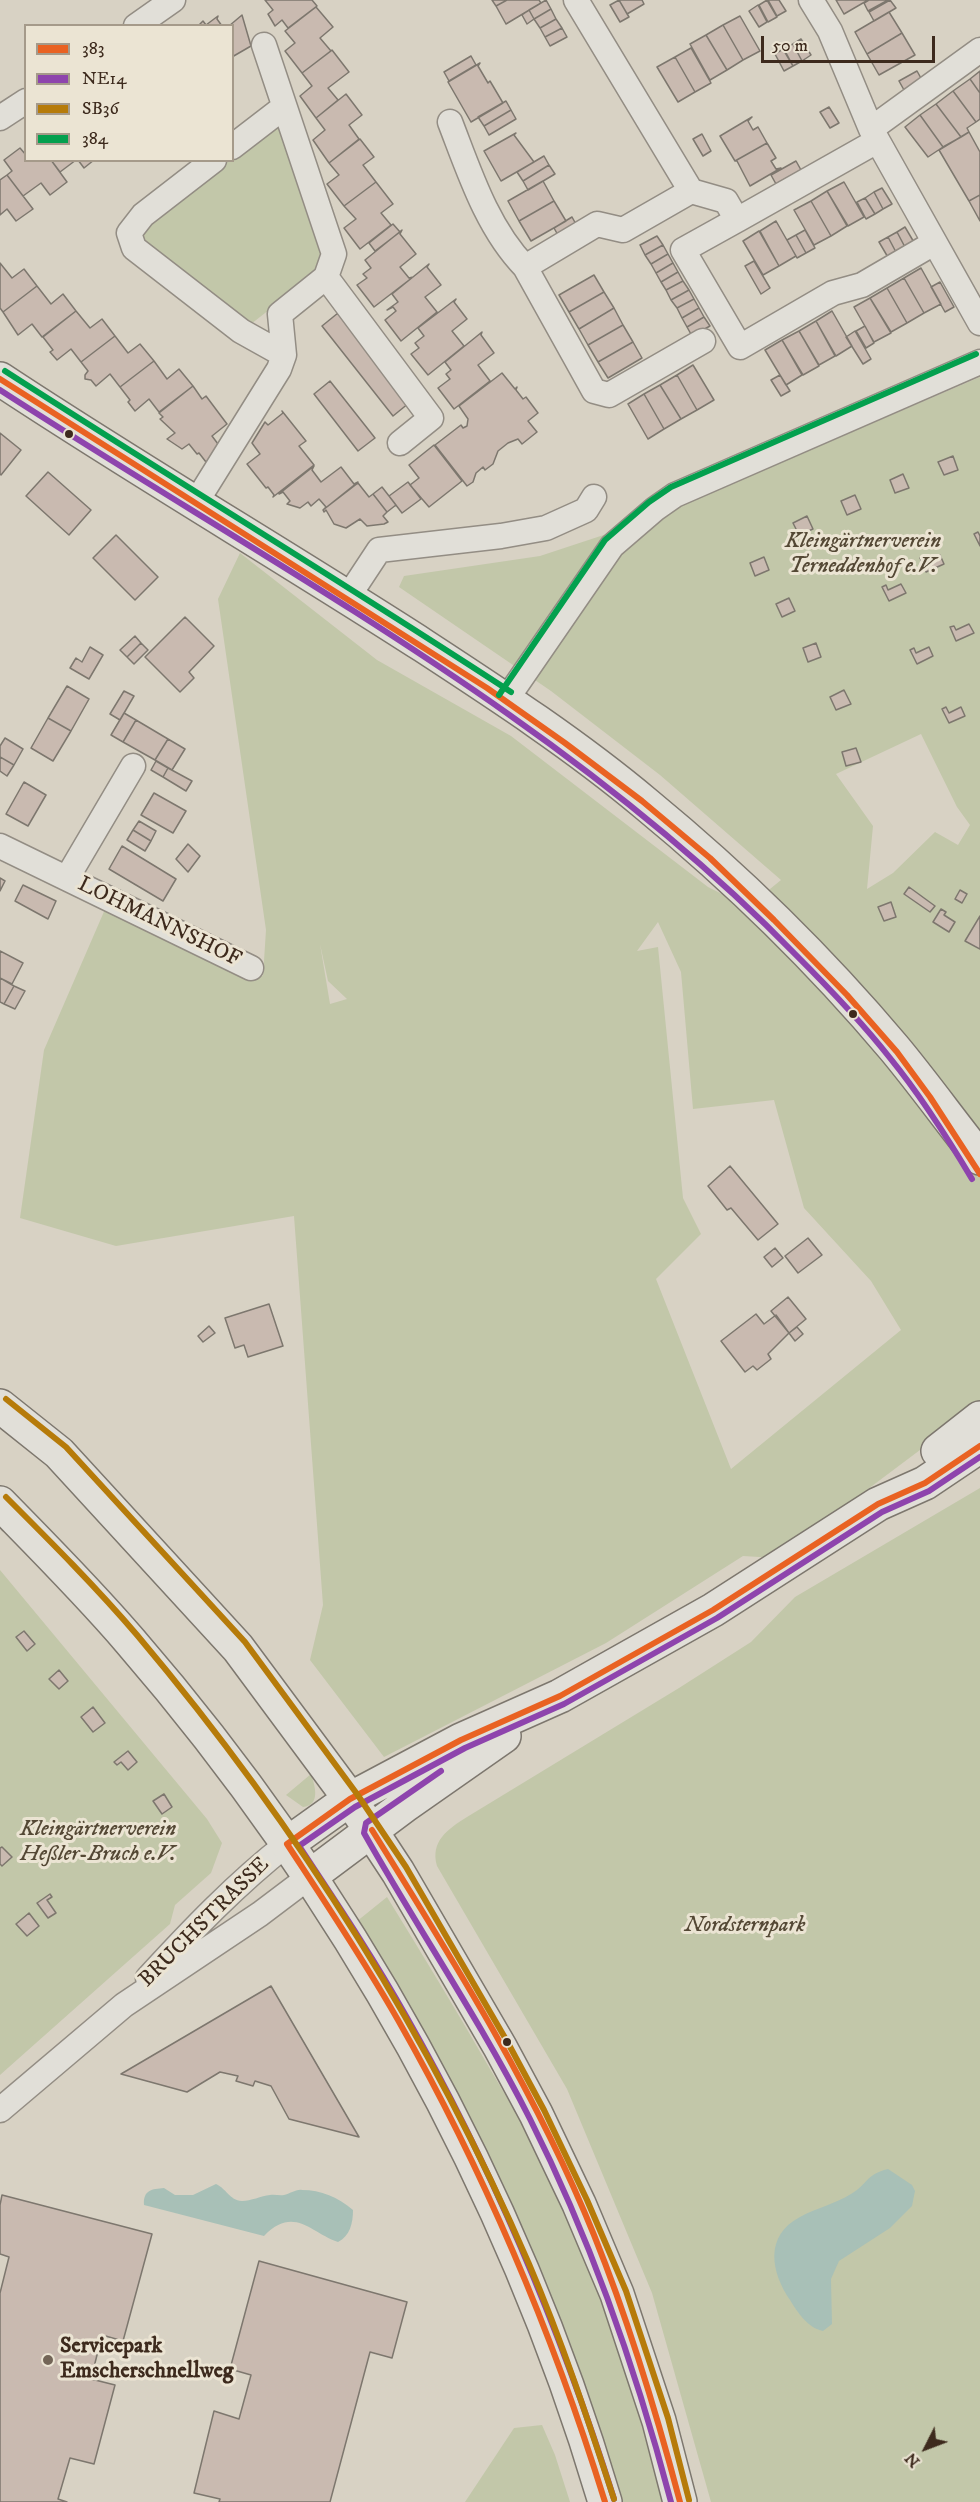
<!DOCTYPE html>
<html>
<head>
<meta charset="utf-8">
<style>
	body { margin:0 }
	#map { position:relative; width:980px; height:2502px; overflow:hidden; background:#d8d2c4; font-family:"IM FELL DW Pica",serif }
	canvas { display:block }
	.legend { position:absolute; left:24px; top:24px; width:210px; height:138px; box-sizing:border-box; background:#ebe4d3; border:2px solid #a59a8a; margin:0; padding:8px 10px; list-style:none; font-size:18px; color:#3d2a1d }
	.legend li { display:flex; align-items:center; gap:12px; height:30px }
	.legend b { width:30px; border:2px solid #a59a8a }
	.north { position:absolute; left:896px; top:2418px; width:60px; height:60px; -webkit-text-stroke:4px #ebe4d3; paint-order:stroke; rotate:228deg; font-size:16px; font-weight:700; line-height:24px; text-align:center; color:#3d2a1d }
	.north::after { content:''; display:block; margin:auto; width:21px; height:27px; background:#3d2a1d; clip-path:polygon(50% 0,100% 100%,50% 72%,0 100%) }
	.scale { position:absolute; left:761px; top:36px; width:174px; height:27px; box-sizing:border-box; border:3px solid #3d2a1d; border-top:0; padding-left:8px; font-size:18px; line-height:21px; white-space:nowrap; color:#3d2a1d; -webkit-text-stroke:4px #ebe4d3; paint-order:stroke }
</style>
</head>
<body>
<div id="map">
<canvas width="980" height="2502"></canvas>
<ul class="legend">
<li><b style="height:8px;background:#e96222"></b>383</li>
<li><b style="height:8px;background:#8e44ad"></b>NE14</li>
<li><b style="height:8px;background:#b67b0a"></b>SB36</li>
<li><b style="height:8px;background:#03a04e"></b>384</li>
</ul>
<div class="north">N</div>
<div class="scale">50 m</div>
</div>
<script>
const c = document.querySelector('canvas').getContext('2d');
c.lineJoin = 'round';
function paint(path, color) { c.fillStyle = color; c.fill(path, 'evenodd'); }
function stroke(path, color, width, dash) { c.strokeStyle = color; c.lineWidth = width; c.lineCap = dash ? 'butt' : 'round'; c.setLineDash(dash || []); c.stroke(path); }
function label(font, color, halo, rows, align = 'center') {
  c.font = font + ' "IM FELL DW Pica",serif'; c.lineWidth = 6; c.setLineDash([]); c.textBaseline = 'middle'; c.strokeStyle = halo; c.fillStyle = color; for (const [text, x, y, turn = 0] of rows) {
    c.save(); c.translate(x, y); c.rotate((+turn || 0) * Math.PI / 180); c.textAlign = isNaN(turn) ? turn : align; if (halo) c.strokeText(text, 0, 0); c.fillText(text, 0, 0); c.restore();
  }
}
paint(new Path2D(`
	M284 126 325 252 320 270 251 324 138 244 137 232 226 161 232 160 233 155 266 128Z
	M980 377V1405L776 1558 743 1556 606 1643 384 1757 310 1660 323 1605 294 1216 116 1246 20 1218 44 1050 106 907 263 976 266 930 218 599 240 553 377 660 511 736 708 887 748 907 781 880 660 775 551 691 399 587 404 576 540 556 637 524ZM921 734 957 807 970 825 958 845 935 832 893 873 867 889 873 826 836 774ZM658 922 681 972 693 1109 774 1100 804 1208 871 1281 901 1330 731 1469 656 1279 701 1234 683 1198 658 947 637 951ZM320 944 328 981 347 999 330 1004Z
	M980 1488V2502H711L652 2293 567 2089 437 1866C430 1841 448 1829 467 1817L679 1688 751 1642 795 1597Z
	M0 1570 207 1819 222 1843 211 1873 175 1905 170 1924 0 2075Z
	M311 1774C315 1786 321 1805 303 1807L286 1795Z
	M387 1897C422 1954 457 2011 490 2069 517 2114 544 2160 566 2209 608 2303 639 2402 665 2502H620L356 1922Z
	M542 2425 555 2455 570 2502H465L514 2428Z`), '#c2c7a9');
paint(new Path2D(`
	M888 2169 912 2185 915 2191 912 2206 890 2228 839 2261 831 2279 832 2324 823 2331C808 2328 798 2313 790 2300 771 2272 764 2236 800 2217 816 2208 835 2204 851 2194 867 2185 866 2174 888 2169Z
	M216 2184C227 2189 229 2200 242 2201 251 2201 261 2196 270 2195 275 2194 279 2196 284 2195 290 2194 296 2189 302 2190 321 2190 338 2197 353 2210 353 2223 350 2236 338 2242 311 2233 294 2205 264 2236L144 2205C143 2190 152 2189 164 2188L175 2195H193Z`), '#a8c0b7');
const building = new Path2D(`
	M265 0H312L317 6 288 28 282 20 275 26 268 14 273 10Z
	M492 0H507L496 6Z
	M507 0H539L541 3 506 24 496 6Z
	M546 0 551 9 534 19 529 10Z
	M619 0H642L644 4 627 14Z
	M619 0 629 17 620 22 610 5Z
	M767 0 777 17 768 22 759 5Z
	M768 0H779L786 11 777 16Z
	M836 0H868L844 14Z
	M869 0H888L868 11 864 3Z
	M890 0 896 8 874 21 869 12Z
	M758 5 767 22 759 27 749 11Z
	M316 7 333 27 320 38 331 51 302 73 285 51 295 43 285 31Z
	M551 9 556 19 540 28 534 19Z
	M529 10 534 19 527 24 522 15Z
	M889 12 902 33 867 54 855 32Z
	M242 15 251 46 232 57V26H229Z
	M218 16 217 19 222 26H198L203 21 206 25Z
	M740 16 760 51 743 60 723 25Z
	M556 19 562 28 545 37 540 28Z
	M723 25 743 60 727 70 706 35Z
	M562 28 567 37 550 46 545 37Z
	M902 33 915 55 879 75 867 54Z
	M706 35 727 70 710 80 690 44Z
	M801 39 811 55 802 61 793 44Z
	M793 44 802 61 793 66 784 49Z
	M691 48 711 83 695 92 675 57Z
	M783 49 793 66 784 71 775 54Z
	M332 50 349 72 328 88 338 100 316 118 300 96 312 86 302 73Z
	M471 56 476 65 449 81 444 72Z
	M675 57 695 92 678 102 657 67Z
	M480 63 478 66 488 83 490 81 503 103 471 122 448 82Z
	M917 71 922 80 904 90 899 81Z
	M980 71V93L970 79Z
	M970 79 980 93V119L976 122 953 91Z
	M953 91 976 122 967 128 969 132 961 137 936 104Z
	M346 94 362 115 349 125 359 139 329 163 313 140 325 130 316 118Z
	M506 101 511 110 484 126 478 117Z
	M936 104 961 137 943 147 920 115Z
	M829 107 839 123 830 128 820 112Z
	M511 110 516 119 489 135 484 126Z
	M920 115 943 147 928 157 905 127Z
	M752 117 748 121 753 130 758 127 767 143 735 161 720 136Z
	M969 132 980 152V195L969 201 939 150Z
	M516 133 514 135 534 162 501 181 484 151Z
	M702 134 711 151 703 156 693 139Z
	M360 139 374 157 363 165 376 182 344 206 327 184 339 175 329 163Z
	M767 143 776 158 771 161 776 169 781 168 750 186 737 161H735Z
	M20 148 26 155V160H51L67 182 50 195 41 183 23 196 7 175 12 171 4 160Z
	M544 156 549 165 523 181 517 172Z
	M51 160H76L60 172Z
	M78 160H94L84 168Z
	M796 161 801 170 776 184 771 175Z
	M549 165 555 174 528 190 523 181Z
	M7 175 33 209 16 221 7 209 0 215V180Z
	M543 181 554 201 519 221 508 201Z
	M376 182 393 204 381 213 391 225 360 249 344 228 356 219 344 206Z
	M844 182 864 217 848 226 827 191Z
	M882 188 892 204 883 209 874 192Z
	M827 191 847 226 831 236 811 201Z
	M874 192 883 209 875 214 865 198Z
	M980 195V221L969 201Z
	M865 198 875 214 866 219 857 202Z
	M554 201 566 221 531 241 519 221Z
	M811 201 831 236 814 245 794 210Z
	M572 217 577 226 559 237 554 228Z
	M776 221 796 256 779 266 760 231Z
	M393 224 400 232 375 251 369 243Z
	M905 227 915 244 906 249 897 232Z
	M402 230 400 234 416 254 400 267 409 278 413 277 374 307 357 285 367 278 363 274 371 268 365 260Z
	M805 230 815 248 806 253 796 235Z
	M759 231 779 266 763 275 743 241Z
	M897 232 906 249 897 254 888 237Z
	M796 235 806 253 797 258 787 240Z
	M657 236 663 245 645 255 640 245Z
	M888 237 897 254 889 259 879 242Z
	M663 245 668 254 651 264 645 255Z
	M668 254 673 263 656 273 651 264Z
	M754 261 770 288 761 294 745 266Z
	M0 263 12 278 24 269 37 286 3 312 0 308Z
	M673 263 678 272 661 282 656 273Z
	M429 264 427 267 441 285 425 297 437 312 401 341 385 320 396 311 393 307 387 310 398 302 392 294Z
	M921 268 941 304 924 313 904 278Z
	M678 272 683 281 666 290 661 282Z
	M594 275 604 292 569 312 559 295Z
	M904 278 924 313 907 323 887 288Z
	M683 281 689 290 671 300 666 290Z
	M940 282 954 307 945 312 931 287Z
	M37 286 51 304 63 294 76 311 42 337 32 324 18 335 3 312Z
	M887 288 907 323 891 332 870 298Z
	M689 290 694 299 677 308 671 300Z
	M604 292 614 308 579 329 569 312Z
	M870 298 891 333 874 342 854 307Z
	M456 299 454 302 467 319 452 331 464 346 428 375 411 354 419 348 415 343 424 336 418 328Z
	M694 299 699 308 682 318 677 308Z
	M614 308 623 325 588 345 579 329Z
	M699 308 704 317 687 327 682 318Z
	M76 311 90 328 102 319 115 336 81 362 71 349 57 360 50 352 53 350 43 337Z
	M832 311 852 346 836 356 816 321Z
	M338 313 409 403 393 416 322 326Z
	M704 317 710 326 692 336 687 327Z
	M816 321 835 356 819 365 799 331Z
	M623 325 633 342 598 362 588 345Z
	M865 326 874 343 866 348 856 331Z
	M799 331 819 366 803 375 782 340Z
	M855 331 871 359 863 364 846 337Z
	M482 332 481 335 494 353 478 365 490 381 454 409 438 388 450 379 446 374 451 370 445 362Z
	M115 336 128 353 140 344 154 361 120 387 110 374 96 386 91 380 85 379V375L88 371 81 362Z
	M782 340 802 375 786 385 765 350Z
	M633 342 642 358 608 378 598 362Z
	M154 361 167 379 179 369 193 386 159 412 149 399 135 411 128 402 130 400 120 387Z
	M693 365 714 400 697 410 677 375Z
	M502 373 515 389 517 387 516 390 523 399 526 397 538 413 528 421 537 432 522 444 518 439 508 443 498 451 493 464 485 470 483 467 476 473 473 482 467 486 435 445 461 425 463 428 467 426 468 419 459 406Z
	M677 375 697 410 681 419 660 385Z
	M780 375 790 391 781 396 771 380Z
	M330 381 375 438 358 451 314 394Z
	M660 385 681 419 664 429 644 394Z
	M193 386 202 399 206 396 227 424 212 436 218 444 206 465V462L199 453 197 454 189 444 182 449 167 439 175 433 160 419 163 417 159 413Z
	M644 394 664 429 648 439 628 404Z
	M282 411 306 441 299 446 314 465 273 497 274 495 268 487 266 488 247 464 260 454 252 443 265 422 268 425 283 413Z
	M0 433 21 450 1 475 0 474Z
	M434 445 462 481 429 507 410 485 419 478 409 465Z
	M953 456 958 470 944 475 938 462Z
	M314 466 312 470 321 482 341 467 354 484 358 482 323 510 326 507 319 499 311 506 308 502 300 508 287 504 290 501 283 492 279 494Z
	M48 472 91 510 69 535 26 496Z
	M903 474 909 488 895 493 890 480Z
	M408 482 421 499 402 513 389 496Z
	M358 483 369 497 373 494 387 512 383 516 388 522 384 524 367 526 360 519 346 528 334 524 326 510 324 512 323 510Z
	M382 487 396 505 387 512 373 494Z
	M855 495 861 509 847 515 841 501Z
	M807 516 813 529 799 535 793 523Z
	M978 532 980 536V546L974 534Z
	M116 535 158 577 135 600 93 558Z
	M940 555 944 564 926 572 920 558 924 556 926 561Z
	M764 557 769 570 755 576 750 563Z
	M901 584 906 593 889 601 882 587 886 585 888 590Z
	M789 598 795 611 782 617 776 604Z
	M185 617 214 646 189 672 194 678 180 692 145 657Z
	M969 624 974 633 956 641 950 627 954 626 956 630Z
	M135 636 141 643 127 657 120 650Z
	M141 643 148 650 134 664 127 657Z
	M816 643 821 657 808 662 803 648Z
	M90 647 103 655 89 679 70 668 76 658 82 662Z
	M929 647 933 656 917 664 910 650 914 648 916 653Z
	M67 686 89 699 71 731 48 718Z
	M844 690 851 704 836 710 830 697Z
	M124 691 134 696 120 720 110 714Z
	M946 707 949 713 961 707 965 716 949 723 942 709Z
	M124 713 136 720 123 742 111 735Z
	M48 718 71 731 53 761 31 748Z
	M136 720 168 739 155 760 123 742Z
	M5 738 23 749 14 765 0 757V746Z
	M168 739 185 749 172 770 155 760Z
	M856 748 861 762 846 766 842 752Z
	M0 757 14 765 7 776 0 771Z
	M156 761 168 768 163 777 151 770Z
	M168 768 192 781 186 791 163 777Z
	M24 782 46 795 28 826 6 814Z
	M154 793 186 811 173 833 141 815Z
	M139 821 156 831 151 841 133 830Z
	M133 830 151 841 145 851 127 840Z
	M188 844 200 856 188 872 176 859Z
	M122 846 176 879 163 901 109 869Z
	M0 878 5 881 0 891Z
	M23 885 56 901 48 919 15 901Z
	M909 887 935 906 930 912 904 894Z
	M960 890 967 894 962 903 955 899Z
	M891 902 896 917 884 921 878 907Z
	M941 909 946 912 944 915 955 922 949 932 933 922Z
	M980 916V949L965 941Z
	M0 951 23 963 12 984 0 978Z
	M0 978 14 986 4 1004 0 1002Z
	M14 986 25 991 15 1009 4 1004Z
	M730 1166 778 1224 758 1240 731 1208 727 1210 708 1186Z
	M808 1238 822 1255 798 1273 785 1256Z
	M775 1248 783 1258 772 1267 764 1257Z
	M788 1297 806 1319 789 1333 771 1311Z
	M269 1304 283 1346 248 1357 244 1345 235 1348 225 1318Z
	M756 1314 764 1324 776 1315 789 1333 768 1354 771 1359 757 1370 753 1366 745 1372 721 1341Z
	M209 1326 215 1333 203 1342 198 1336Z
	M797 1327 803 1334 795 1341 789 1333Z
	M24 1631 35 1644 27 1651 16 1637Z
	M59 1670 68 1681 59 1689 49 1679Z
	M93 1707 105 1723 93 1732 81 1717Z
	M128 1751 137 1762 128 1770 121 1762 117 1765 114 1762Z
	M164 1794 172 1807 162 1814 153 1801Z
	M2 1847 12 1857 2 1866 0 1864V1848Z
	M50 1894 52 1897 47 1900 56 1913 48 1918 37 1903Z
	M29 1913 39 1926 27 1936 16 1924Z
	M271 1986 359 2137 289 2119 271 2086 255 2081 253 2086 236 2081 238 2076 220 2072 187 2092 121 2074Z
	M2 2195 152 2234 123 2341 102 2335 91 2379 115 2385 94 2464 70 2458 58 2499 67 2502H0V2293L9 2257 0 2254V2205Z
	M259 2261 407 2302 392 2358 370 2352 330 2502H219L220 2499 194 2493 214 2411 239 2419 251 2375 230 2369Z`);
paint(building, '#c9bab0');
stroke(building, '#7d776e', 1.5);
const street = new Path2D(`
	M576 0 691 191
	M811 0 830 31 871 129 980 323
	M136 26 173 0
	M0 118 26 101
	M450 122C469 171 487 228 525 267L597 224 623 230 691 191 726 201 737 220 877 141
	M871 129 980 50
	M232 147 284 107
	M214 160 143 215 129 233 134 248 241 331 284 355
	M737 220 683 250 740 347 833 293 862 285 934 243
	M525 267 594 391 609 395 703 341
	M326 277 431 418 400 443
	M195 504 279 369 284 355 280 314 326 277 334 254 264 45
	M348 597 379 550 501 536 546 528 586 510 594 497
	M506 700 612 546 655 509 675 495 980 362
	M0 846 251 968
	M67 878 133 766
	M148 1978C192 1930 236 1884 287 1844
	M0 2110 124 2005 260 1914 309 1877`);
const secondary = new Path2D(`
	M0 379C139 471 283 555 424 646 499 695 577 746 646 804 736 878 819 959 894 1048 924 1084 951 1122 980 1158
	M0 1406 59 1453 238 1648 350 1799 398 1872 500 2047 536 2114 579 2204 617 2294 659 2421 680 2502
	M938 1451 980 1418
	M0 1503C44 1548 89 1593 130 1641 345 1889 512 2187 605 2502
	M287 1844 350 1799 461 1740 560 1696 713 1610 878 1504 925 1483 980 1446
	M309 1877 404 1806 504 1736`);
stroke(street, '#938d84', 27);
stroke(secondary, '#7d776e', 36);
stroke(street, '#e1dfd8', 24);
stroke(secondary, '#e1dfd8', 33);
stroke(new Path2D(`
	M0 379 487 688 565 743 642 801 710 858 774 920 847 995 897 1052 930 1097 980 1174
	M372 1830C453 1960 536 2092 594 2235 629 2322 656 2411 680 2502
	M287 1844 350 1799 461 1740 560 1696 713 1610 878 1504 925 1483 980 1446
	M287 1844C325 1902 364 1960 398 2020 485 2173 553 2334 605 2502`), '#e96222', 6);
stroke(new Path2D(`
	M0 390C273 567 567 719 796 955 829 988 861 1021 890 1058 921 1096 947 1137 972 1179
	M441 1771 366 1823 364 1833C418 1929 480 2020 530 2119 592 2242 636 2369 671 2502
	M614 2499C561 2331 493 2169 406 2016 373 1957 336 1902 299 1846L355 1807 465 1748 564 1704 717 1618 882 1512 929 1491 980 1457`), '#8e44ad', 6);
stroke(new Path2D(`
	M6 1399 66 1447 245 1642 357 1794 406 1867 508 2043 544 2110 587 2200 626 2291 668 2418 689 2500
	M6 1497C51 1542 96 1587 137 1635 298 1826 430 2035 529 2264 562 2341 588 2420 614 2499`), '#b67b0a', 6);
stroke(new Path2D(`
	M5 371C173 479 344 583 511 692
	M499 695 605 540 649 502 671 487 976 354`), '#03a04e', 6);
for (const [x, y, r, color] of [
	[69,434,5,"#3d2a1d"],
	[853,1014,5,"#3d2a1d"],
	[507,2042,5,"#3d2a1d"],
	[48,2360,6,"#736557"]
]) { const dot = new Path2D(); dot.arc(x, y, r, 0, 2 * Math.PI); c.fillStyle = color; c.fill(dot); stroke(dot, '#ebe4d3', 2); }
label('italic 22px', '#544835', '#ebe4d3', [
	["Kleingärtnerverein",863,542],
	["Terneddenhof e.V.",863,567],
	["Kleingärtnerverein",98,1830],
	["Heßler-Bruch e.V.",98,1855],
	["Nordsternpark",745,1926]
]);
label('22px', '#3d2a1d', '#ebe4d3', [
	["LOHMANNSHOF",159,923,26],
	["BRUCHSTRASSE",205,1923,-45]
]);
label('bold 22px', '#3d2a1d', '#ebe4d3', [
	["Servicepark",60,2347],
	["Emscherschnellweg",60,2372]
], 'left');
</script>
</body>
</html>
